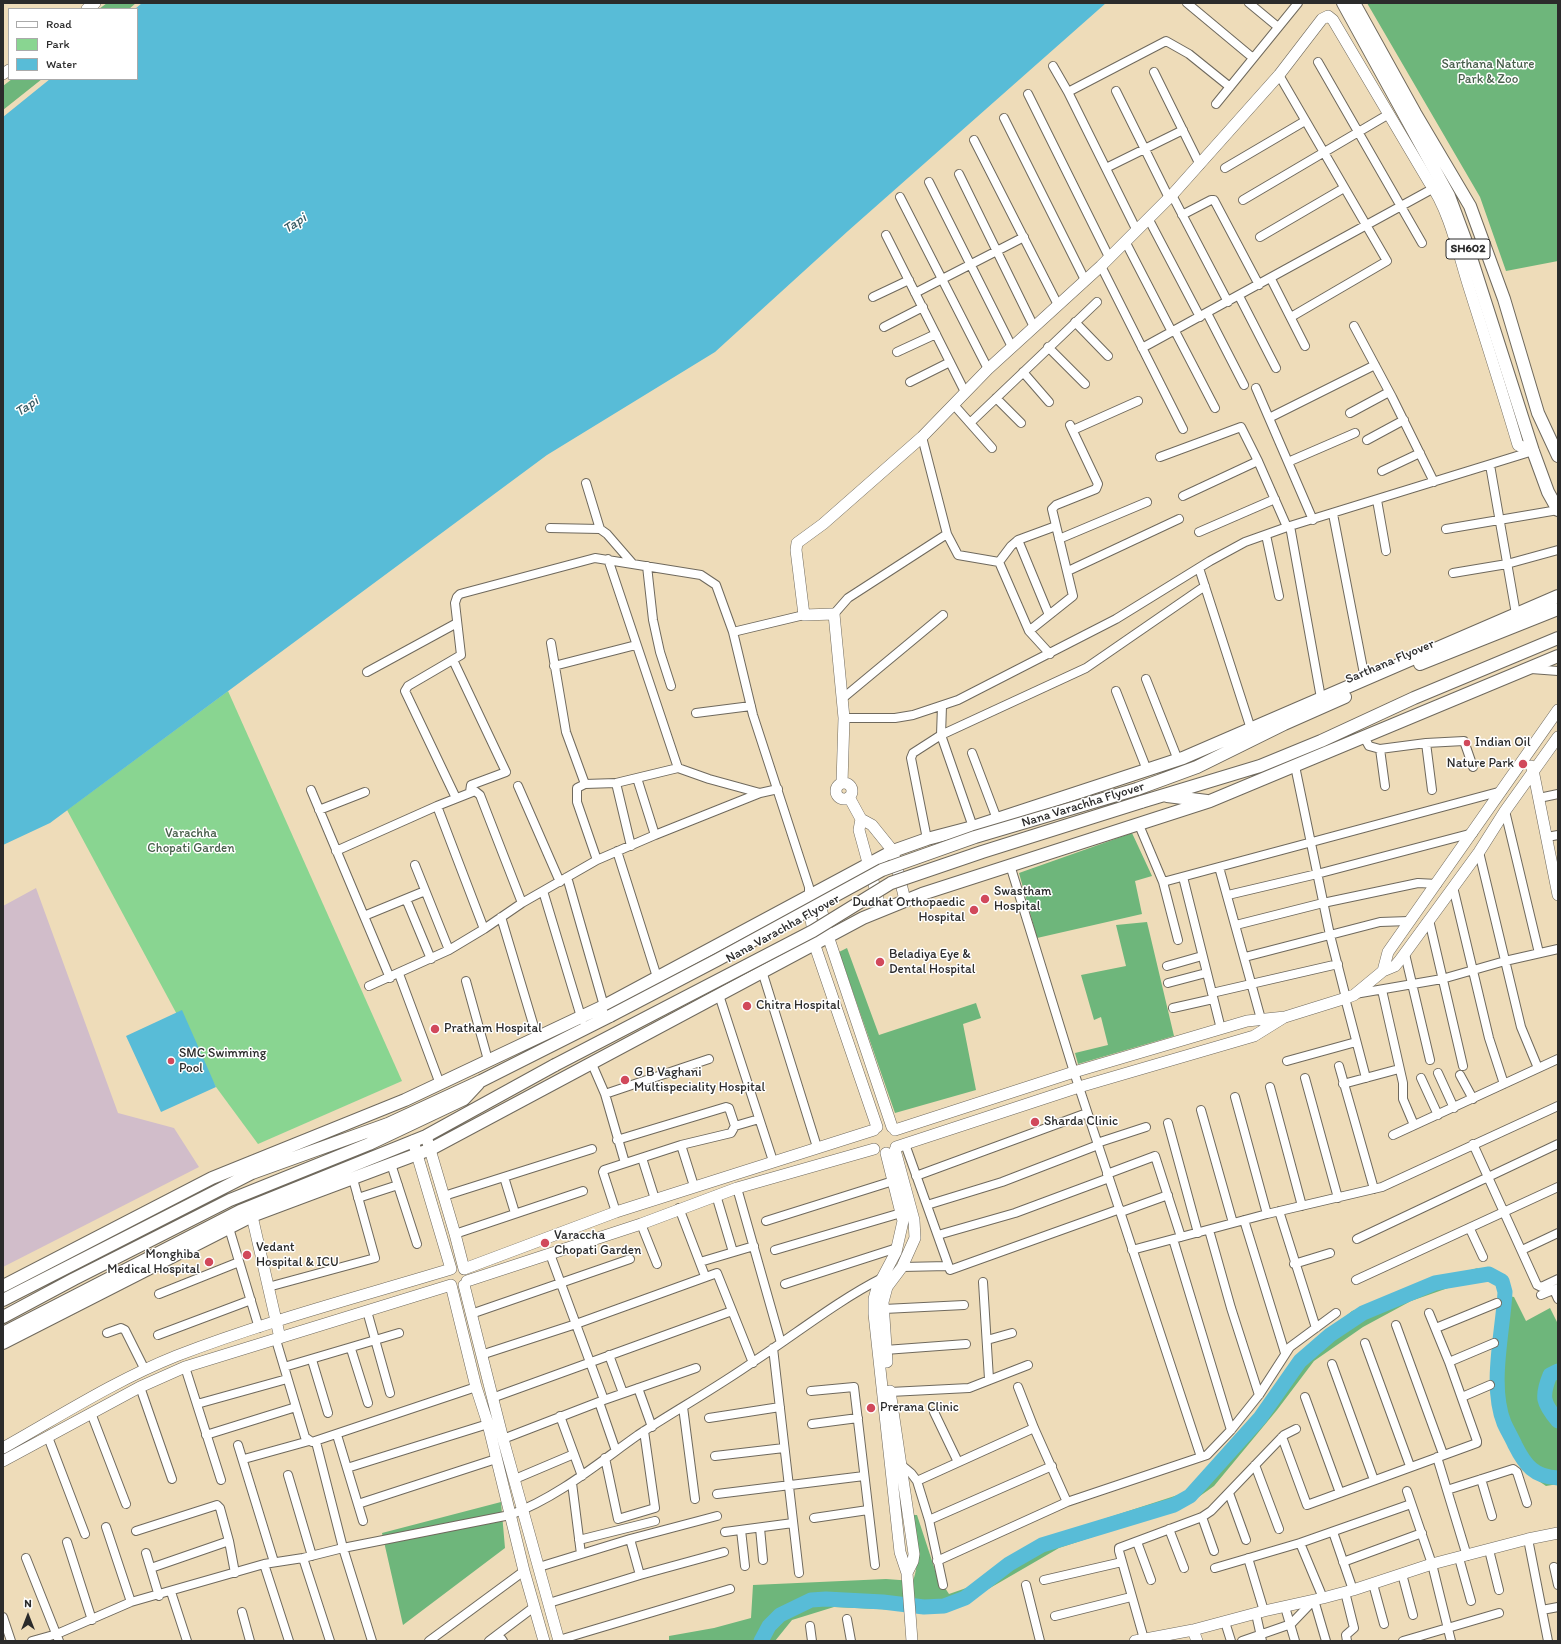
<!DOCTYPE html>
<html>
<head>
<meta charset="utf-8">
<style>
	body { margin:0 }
	#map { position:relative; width:1561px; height:1644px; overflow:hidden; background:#eedcb9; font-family:Itim,sans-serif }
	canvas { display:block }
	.frame { position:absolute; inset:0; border:4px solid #2b2b2b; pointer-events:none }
	.legend { position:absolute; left:8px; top:8px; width:130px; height:72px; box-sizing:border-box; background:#fff; border:1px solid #aaa; margin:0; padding:5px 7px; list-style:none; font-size:12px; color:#2b2b2b }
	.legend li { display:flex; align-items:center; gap:8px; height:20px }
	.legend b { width:20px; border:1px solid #aaa }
	.north { position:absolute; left:8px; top:1596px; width:40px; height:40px; -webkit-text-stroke:3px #fff; paint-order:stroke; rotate:0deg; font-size:11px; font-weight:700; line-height:16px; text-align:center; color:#2b2b2b }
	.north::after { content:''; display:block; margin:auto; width:14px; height:18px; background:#2b2b2b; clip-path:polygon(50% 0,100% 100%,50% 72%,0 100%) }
</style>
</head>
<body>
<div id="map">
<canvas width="1561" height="1644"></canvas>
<div class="frame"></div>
<ul class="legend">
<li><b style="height:5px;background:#fff"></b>Road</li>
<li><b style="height:11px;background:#89d591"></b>Park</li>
<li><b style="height:11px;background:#58bcd7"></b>Water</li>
</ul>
<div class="north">N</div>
</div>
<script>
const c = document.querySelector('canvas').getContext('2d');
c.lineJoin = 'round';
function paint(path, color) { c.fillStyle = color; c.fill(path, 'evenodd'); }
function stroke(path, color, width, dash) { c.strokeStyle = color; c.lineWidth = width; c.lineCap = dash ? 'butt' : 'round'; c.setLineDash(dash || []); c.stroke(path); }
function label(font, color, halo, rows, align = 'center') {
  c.font = font + ' Itim,sans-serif'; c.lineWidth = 3; c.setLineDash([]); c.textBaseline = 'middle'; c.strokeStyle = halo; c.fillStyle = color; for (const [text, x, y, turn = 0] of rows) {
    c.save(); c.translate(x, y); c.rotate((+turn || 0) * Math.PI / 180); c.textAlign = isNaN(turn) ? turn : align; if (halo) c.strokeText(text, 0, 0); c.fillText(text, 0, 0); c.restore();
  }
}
paint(new Path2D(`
	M36 888 118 1113 174 1128 199 1167 3 1267V906Z`), '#d1bdca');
paint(new Path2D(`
	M228 691 402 1081 258 1144 216 1087 67 810Z`), '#89d591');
paint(new Path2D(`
	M107 3H136L129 9H99Z
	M1367 3H1558V261L1506 271 1480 197Z
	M12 79H42L3 110V86Z
	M1132 833 1152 876 1135 881 1142 914 1037 938 1019 873Z
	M1147 922 1174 1036 1078 1064 1075 1053 1108 1045 1101 1017 1094 1020 1081 975 1126 966 1116 925Z
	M847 948 879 1035 976 1003 981 1018 963 1024 976 1090 895 1113 839 952Z
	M1478 1268 1468 1281 1411 1301 1363 1327 1314 1361 1277 1410 1214 1486 1186 1506 1059 1548 971 1599 949 1609 920 1611 834 1607 792 1620 775 1641H669V1636L714 1628 751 1618 753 1585 886 1579 913 1581C921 1560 915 1537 911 1515H917L937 1576 949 1594 972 1586 1040 1543 1070 1530 1187 1492 1239 1434 1303 1353 1352 1311 1442 1278Z
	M1500 1294 1514 1297 1526 1321 1550 1308 1558 1324V1484L1546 1486 1527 1473 1494 1416Z
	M501 1502 505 1548 403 1625 382 1533Z`), '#6eb67b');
paint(new Path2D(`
	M142 3H1106L848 231 715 352 547 455 50 823 3 845V117L50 79H137V9H135Z
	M182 1010 216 1087 161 1112 126 1036Z`), '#58bcd7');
stroke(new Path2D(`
	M1558 1371 1550 1375C1541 1397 1543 1403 1558 1421
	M761 1641 769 1626 780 1615 811 1600 826 1599 883 1602 924 1607 944 1606 965 1598 1009 1564 1042 1545 1174 1505 1190 1496 1260 1418 1300 1361 1330 1335 1363 1313 1435 1283 1489 1274 1502 1281 1505 1292C1503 1332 1489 1385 1504 1423 1507 1430 1512 1438 1515 1445 1525 1465 1534 1477 1558 1478`), '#58bcd7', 15);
const street = new Path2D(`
	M1187 3 1253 58
	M1249 3 1278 27
	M1318 62 1422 243
	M1053 66 1068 92 1136 229
	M1154 72 1200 165
	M1279 75 1387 261 1291 317
	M1116 91 1169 198
	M1068 92 1166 41 1189 54 1230 87
	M1028 94 1109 257
	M1216 104 1298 3
	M1004 118 1085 280
	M974 140 1058 305
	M1106 168 1183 130
	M1225 168 1305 121
	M959 174 1034 327
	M929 182 1012 347
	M1172 195 1228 302
	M900 197 988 369
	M1243 200 1389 114
	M1182 215 1211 200H1214L1259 285
	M1148 218 1200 317
	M886 235 965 392
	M1260 237 1344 188
	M1125 241 1172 332
	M1101 266 1183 429
	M1271 279 1305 346
	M915 293 1024 237
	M1239 296 1276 368
	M873 297 909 280
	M1207 313 1244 385
	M1075 322 1108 356
	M1354 326 1392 397 1434 482
	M884 327 923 307
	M1175 331 1215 408
	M1048 347 1085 384
	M1142 348 1434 188
	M897 352 936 334
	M1023 372 1049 402
	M910 382 950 362
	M1256 388 1313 520
	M996 398 1021 423
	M954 405 992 448
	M1350 413 1389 392
	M1269 418 1375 365
	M970 423 1097 302
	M1073 430 1138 401
	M922 437 947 534 958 555 999 562 1029 631 1050 654
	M1367 440 1404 420
	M1160 457 1241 427 1258 461 1287 527
	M1288 462 1355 433
	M1490 465 1516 614
	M1382 471 1420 453
	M586 483 600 529
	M1183 496 1258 461
	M1377 500 1386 551
	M1333 514 1365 679
	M1290 526 1321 698
	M550 528 600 529 607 534 633 564
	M1446 529 1558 510
	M1199 532 1275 499
	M1266 535 1279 596
	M1059 539 1147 502
	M1018 540 1049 615
	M608 559 678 768
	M999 562 1011 546 1018 540 1056 526
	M647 566 653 620 660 652 671 686
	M1199 568 1251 729
	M1068 571 1179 519
	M1453 573 1507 564 1558 550
	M834 614 848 598 947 534
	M1029 631 1073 596 1052 509 1056 505 1096 489 1098 484 1070 425
	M733 632 804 615
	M551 643 566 732 585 784 616 783 678 768 709 779 760 793
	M453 660 506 772 471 785 470 792
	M554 666 636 645
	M1531 669 1558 671
	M367 672 457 623
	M1146 679 1178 760
	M1116 691 1147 770
	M843 698 943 615
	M942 706 941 735 973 827
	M696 713 751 706
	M844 718H895L913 715 958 700 1116 619 1210 561 1245 542 1290 526 1533 451
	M1364 737 1369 746 1380 749 1426 743 1464 741 1473 767
	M1426 743 1432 790
	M1380 749 1385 786
	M972 753 997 819
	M1295 766 1330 935 1346 998
	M637 778 655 835
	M616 783 631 846
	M585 784 577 788V802L597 860
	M518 786 560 882
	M311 790 390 978
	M456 798 405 691 408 686 461 655 455 603 457 597 460 594 595 558 701 575 716 585 733 632 753 715 809 887V898
	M1539 798 1558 794
	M437 806 484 929
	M319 810 365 792
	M1505 811 1539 953
	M1139 825 1163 882 1178 940
	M1547 837 1558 835
	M927 839 911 758 913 753 941 735 1086 668 1205 586
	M336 851 437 806 475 791 480 795 522 903
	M617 851 657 977
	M1479 852 1521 1027 1538 1068
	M415 865 449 950
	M1010 865 1074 1072 1201 1457
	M1219 867 1261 1019
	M567 877 604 1006
	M1183 877 1221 1029
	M1163 882 1502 791
	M1453 887 1489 1038 1504 1084
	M543 891 582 1020
	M1228 895 1317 874 1473 833
	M406 899 431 959
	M364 916 425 891
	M501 917 537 1037
	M1429 920 1463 1066
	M1236 925 1323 903 1418 883 1437 884
	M1405 954 1430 1060
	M1245 957 1380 922 1409 921
	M1167 966 1202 956
	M762 971 817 1147
	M399 974 440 1084
	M466 981 488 1060
	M1168 983 1206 973
	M369 986 449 950 484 929 522 903 597 860 655 835 760 793 778 789
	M1382 990 1403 1083V1099L1414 1125
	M1212 993 1338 964
	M1355 994 1442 979 1505 961 1558 949
	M719 995 773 1161
	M1345 998 1366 1078
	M1173 1008 1213 999
	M1287 1061 1356 1042
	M592 1064 605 1094 625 1163
	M1339 1066 1374 1189
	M1438 1073 1454 1108
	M1460 1075 1473 1099
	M1305 1078 1338 1198
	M1421 1078 1438 1115
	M1343 1084 1399 1069
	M1270 1087 1302 1206
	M605 1094 709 1059
	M1235 1097 1267 1214
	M1201 1110 1233 1223
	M1168 1123 1198 1233
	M1393 1135 1558 1059
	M617 1140 726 1107 729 1108 735 1126 759 1119
	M1097 1143 1146 1127
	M905 1144 950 1270 1120 1209
	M1473 1144 1537 1285 1541 1287 1558 1279
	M681 1145 694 1186
	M642 1158 655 1199
	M391 1164 417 1244
	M1107 1174 1155 1156 1181 1237
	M916 1176 1087 1113
	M504 1177 515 1213
	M737 1188 781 1343
	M716 1195 733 1252
	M444 1196 592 1149
	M358 1198 398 1185
	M927 1205 1002 1182 1098 1145
	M679 1208 705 1276
	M1279 1211 1316 1328
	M616 1212 603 1172 604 1170 681 1145 731 1133 735 1126
	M1121 1212 1168 1195
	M1244 1220 1285 1353
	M766 1221 893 1181
	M641 1224 657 1264
	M229 1228 259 1328
	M1470 1229 1483 1257
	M1209 1230 1231 1308 1259 1395
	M455 1234 583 1191
	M938 1235 1015 1213 1109 1178
	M1173 1239 1231 1430
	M1357 1239 1558 1144
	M775 1250 901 1213
	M1132 1250 1267 1214 1382 1187 1558 1106
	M1522 1250 1558 1233
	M550 1254 604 1400
	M700 1262 754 1246
	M1294 1264 1330 1253
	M902 1267 948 1266
	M1356 1280 1558 1187
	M983 1282 989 1379
	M785 1284 897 1248
	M268 1287 375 1258 353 1179
	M1554 1290 1558 1299
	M159 1294 239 1262
	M1541 1295 1558 1288
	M884 1309 964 1305
	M367 1311 390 1393
	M471 1314 630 1259
	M1396 1325 1443 1454
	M1436 1328 1497 1303
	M107 1333 121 1328 125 1330 145 1370
	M158 1335 251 1300
	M276 1340 305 1437 312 1442 476 1387
	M987 1340 1012 1333
	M1365 1343 1410 1466
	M773 1348 799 1573
	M351 1349 368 1403
	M885 1350 966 1344
	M481 1355 576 1324 717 1273 753 1363
	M609 1355 623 1393
	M312 1360 328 1413
	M1449 1362 1494 1343
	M1332 1364 1374 1480
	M185 1367 221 1480
	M284 1367 399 1333
	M140 1387 172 1479
	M1018 1387 1034 1428 1067 1502
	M638 1388 652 1427
	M811 1391 854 1387 875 1565
	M890 1392 969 1388 1028 1365
	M1305 1397 1340 1493
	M1462 1397 1490 1385
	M492 1398 732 1311
	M599 1402 616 1451
	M197 1404 287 1379
	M683 1407 695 1499
	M934 1412 958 1462
	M91 1413 126 1504
	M560 1416 582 1476
	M709 1418 780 1407
	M812 1424 858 1418
	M206 1435 296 1407
	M337 1435 363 1521
	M48 1437 85 1534
	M1282 1437 1307 1505 1477 1443V1441L1449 1362 1429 1313
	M503 1439 604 1400 696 1368
	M316 1442 343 1548 372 1641
	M238 1445 274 1562
	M715 1456 784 1448
	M1437 1457 1467 1556
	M605 1458 618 1519 655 1508 644 1431
	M244 1459 309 1441
	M899 1463 911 1473 917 1481 929 1520 943 1585
	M1255 1465 1279 1529
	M347 1468 488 1424
	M288 1475 312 1556
	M515 1479 574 1454
	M1481 1479 1492 1516
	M917 1481 1034 1428
	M572 1483 581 1554
	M1447 1490 1513 1469 1517 1472 1527 1503
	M1407 1491 1432 1564 1451 1641
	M1229 1493 1246 1540
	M717 1494 864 1476
	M358 1504 496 1459
	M1202 1517 1214 1551
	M814 1518 868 1510
	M929 1520 1052 1466
	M106 1527 131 1602
	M760 1528 763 1560
	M1169 1529 1184 1568
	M741 1530 745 1566
	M136 1531 217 1505 220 1508 229 1541 235 1573
	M725 1532 793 1523
	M1333 1532 1353 1590
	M630 1539 640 1575
	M1528 1539 1548 1641
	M579 1540 655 1521
	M67 1542 92 1620
	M1137 1542 1151 1580
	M1300 1543 1323 1598
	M1489 1550 1499 1590
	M146 1553 159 1596
	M26 1558 59 1641
	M303 1558 330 1641
	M1248 1558 1264 1611
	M1459 1558 1471 1601
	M937 1561 1067 1502 1207 1455 1231 1430 1259 1395 1290 1347 1336 1313
	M1343 1562 1422 1533
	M264 1564 289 1641
	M539 1567 630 1539 717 1516
	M1554 1567 1558 1585
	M151 1568 229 1541
	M1215 1568 1300 1543 1411 1504
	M1402 1574 1413 1615
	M1044 1580 1122 1562
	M1373 1584 1384 1624
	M1026 1585 1040 1641
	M171 1592 187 1641
	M1345 1592 1354 1628 1346 1635 1347 1641
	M1314 1600 1326 1641
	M549 1603 640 1575 724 1552
	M1285 1607 1295 1641
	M1542 1610 1558 1607
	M242 1612 250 1641
	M1256 1614 1262 1641
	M1055 1616 1131 1597
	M3 1617 11 1641
	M847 1619 851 1641
	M1225 1622 1231 1641
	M810 1626 812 1641
	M498 1634 503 1641
	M1144 1639 1119 1551V1548L1202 1517 1211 1511 1284 1435 1296 1429
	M559 1640 730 1589
	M32 1641 57 1634 131 1602 264 1564 303 1558 343 1548 510 1515C558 1497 597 1464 638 1435 676 1410 716 1388 753 1362 796 1334 837 1301 882 1278
	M429 1641 524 1571
	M489 1641 534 1607
	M1242 1641 1291 1624 1314 1600
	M1403 1641 1499 1613`);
const secondary = new Path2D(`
	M87 9 95 3
	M3 74 9 70
	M1531 766 1533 770 1558 895
	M842 783 844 718 834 614 804 615 796 550 797 543 823 524 922 437 988 369 1101 266 1172 195 1279 75 1322 19 1328 16 1333 20 1429 182C1449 209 1458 252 1468 284 1485 338 1502 391 1518 445L1522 447 1531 446
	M836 791a8 8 0 1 1 16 0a8 8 0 1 1-16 0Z
	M849 797 861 819 872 825 893 851 905 900
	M861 819 859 830 881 910
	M818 896 828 936 892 1127
	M809 901 814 943 877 1127
	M1383 971 1388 952 1558 710
	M895 1130 1074 1072 1247 1021 1285 1017 1346 998 1354 995 1383 971 1395 966 1400 960 1479 852 1505 811 1558 737
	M426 1136 455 1234 464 1269 616 1212 874 1130
	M896 1147 1079 1087 1254 1036 1283 1018
	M886 1153 903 1221 896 1252 877 1288 874 1299V1314L900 1552 907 1573 912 1641
	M252 1216 280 1338
	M467 1281 641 1224 737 1188 874 1149
	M464 1285 503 1439 559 1641
	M887 1362 883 1302 887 1287 902 1267 915 1238 914 1220 895 1150
	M890 1391 914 1554 913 1561 907 1573
	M3 1448C60 1416 116 1380 176 1356 266 1321 359 1297 451 1269L413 1141
	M3 1461 140 1387 185 1367 451 1285 476 1387 488 1424 524 1571 544 1641
	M1193 1630 1197 1641
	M1135 1641 1193 1630 1264 1611 1323 1598 1353 1590 1432 1564 1528 1539 1558 1533`);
const primary = new Path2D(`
	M1343 3 1449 196 1465 239 1533 451 1548 492 1558 510
	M1354 3 1415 113 1470 206 1504 299 1538 413 1558 456
	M1420 664 1558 609
	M1137 789 1197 767 1284 724 1345 697
	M1167 796 1207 801
	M1141 802 1260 766 1321 741 1414 698 1558 638
	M3 1286 212 1178 405 1100 604 1006 893 851 927 839 973 827 1183 758 1558 596
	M3 1300 252 1173 388 1124 481 1081 610 1016
	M3 1317 74 1279 230 1200 369 1144 464 1099 478 1084
	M3 1333 240 1211 426 1136 555 1065
	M3 1343 252 1216 431 1149 863 918 922 894 1210 801 1558 656`);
stroke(street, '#6f695d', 10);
stroke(secondary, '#6f695d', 12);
stroke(primary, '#6f695d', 14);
stroke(street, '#fff', 8);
stroke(secondary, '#fff', 11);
stroke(primary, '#fff', 12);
const primaryBridge = new Path2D(`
	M610 1016 717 960 882 870 975 837 1137 789
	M555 1065 813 931 891 883 982 852 1141 802`);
stroke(primaryBridge, '#6f695d', 14, []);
stroke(primaryBridge, '#fff', 12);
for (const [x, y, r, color] of [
	[1467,743,4,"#d1495b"],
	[1523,764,5,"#d1495b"],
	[985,899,5,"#d1495b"],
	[974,910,5,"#d1495b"],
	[880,962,5,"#d1495b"],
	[747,1006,5,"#d1495b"],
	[435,1029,5,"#d1495b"],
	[171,1061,4,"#d1495b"],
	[625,1080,5,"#d1495b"],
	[1035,1122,5,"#d1495b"],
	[545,1243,5,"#d1495b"],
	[247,1255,5,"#d1495b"],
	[209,1262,5,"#d1495b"],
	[871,1408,5,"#d1495b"]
]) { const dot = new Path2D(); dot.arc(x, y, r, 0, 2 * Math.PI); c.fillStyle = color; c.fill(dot); stroke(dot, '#fff', 1.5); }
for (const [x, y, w] of [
	[1468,249,44]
]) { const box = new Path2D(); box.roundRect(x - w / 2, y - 10, w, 20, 3); c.fillStyle = '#fff'; c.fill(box); stroke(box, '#2b2b2b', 1); }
label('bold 12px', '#2b2b2b', null, [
	["SH602",1468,249]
]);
label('13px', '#475e4a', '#fff', [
	["Sarthana Nature",1488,65],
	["Park & Zoo",1488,80],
	["Varachha",191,834],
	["Chopati Garden",191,849]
]);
label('13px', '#2b2b2b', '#fff', [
	["Sarthana Flyover",1390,662,-23],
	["Nana Varachha Flyover",1083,805,-17],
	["Nana Varachha Flyover",783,929,-29]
]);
label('13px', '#2b2b2b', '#fff', [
	["Indian Oil",1475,743],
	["Nature Park",1514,764,"right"],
	["Swastham",994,892],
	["Hospital",994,907],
	["Dudhat Orthopaedic",965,903,"right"],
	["Hospital",965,918,"right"],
	["Beladiya Eye &",889,955],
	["Dental Hospital",889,970],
	["Chitra Hospital",756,1006],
	["Pratham Hospital",444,1029],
	["SMC Swimming",179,1054],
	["Pool",179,1069],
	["G B Vaghani",634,1073],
	["Multispeciality Hospital",634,1088],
	["Sharda Clinic",1044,1122],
	["Varaccha",554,1236],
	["Chopati Garden",554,1251],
	["Vedant",256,1248],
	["Hospital & ICU",256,1263],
	["Monghiba",200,1255,"right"],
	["Medical Hospital",200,1270,"right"],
	["Prerana Clinic",880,1408]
], 'left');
label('italic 14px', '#3b5e67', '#fff', [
	["Tapi",295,224,-34],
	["Tapi",27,407,-34]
]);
</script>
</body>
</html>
